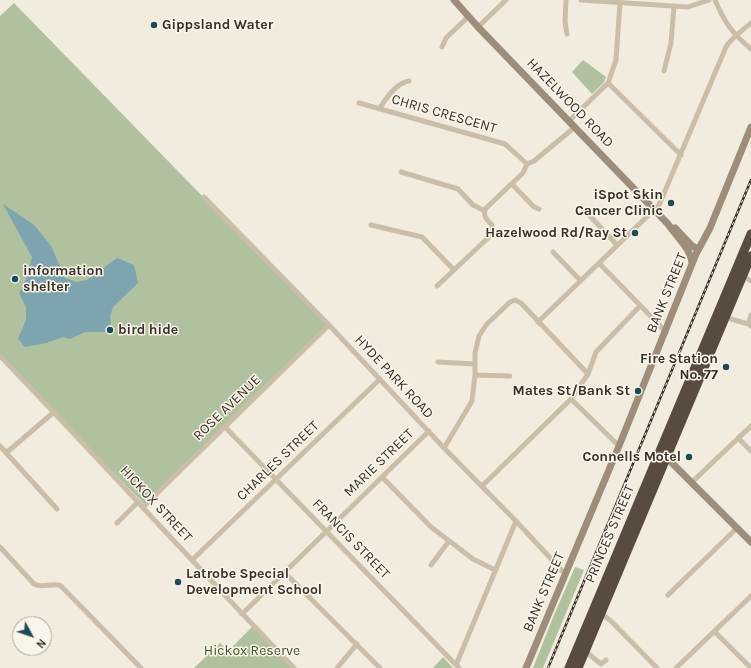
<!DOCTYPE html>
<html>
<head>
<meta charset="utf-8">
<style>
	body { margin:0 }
	#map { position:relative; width:751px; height:668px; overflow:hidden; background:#f2ecde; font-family:Karla,sans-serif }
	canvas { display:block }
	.north { position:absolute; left:12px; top:616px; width:40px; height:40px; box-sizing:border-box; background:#faf5ea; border:1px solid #aca69d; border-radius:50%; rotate:130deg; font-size:11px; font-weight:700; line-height:16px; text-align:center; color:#373029 }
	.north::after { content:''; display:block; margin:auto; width:14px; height:18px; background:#1f4b58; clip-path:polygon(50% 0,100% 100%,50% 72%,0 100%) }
</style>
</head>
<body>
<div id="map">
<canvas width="751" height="668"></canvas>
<div class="north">N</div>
</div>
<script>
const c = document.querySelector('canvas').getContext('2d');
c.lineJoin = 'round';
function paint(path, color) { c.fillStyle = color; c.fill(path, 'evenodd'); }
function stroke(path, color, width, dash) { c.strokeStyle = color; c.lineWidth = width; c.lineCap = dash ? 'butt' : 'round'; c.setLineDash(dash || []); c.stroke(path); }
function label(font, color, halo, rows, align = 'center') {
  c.font = font + ' Karla,sans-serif'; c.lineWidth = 3; c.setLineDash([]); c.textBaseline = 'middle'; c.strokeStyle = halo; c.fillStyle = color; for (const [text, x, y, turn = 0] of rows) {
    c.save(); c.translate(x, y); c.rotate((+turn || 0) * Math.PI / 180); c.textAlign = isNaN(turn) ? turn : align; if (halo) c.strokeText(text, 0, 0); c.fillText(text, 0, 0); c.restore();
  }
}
paint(new Path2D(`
	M14 3 328 325 144 504 0 356V16Z
	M583 60 606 77 604 82 592 94 572 72Z
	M575 567 584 570 543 668H533L554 615Z
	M252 627 292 668H194L220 643 228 651Z
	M443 657 453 668H433Z`), '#afc19e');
paint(new Path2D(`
	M3 204 34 225 51 246 65 278 77 282 87 280 117 258 134 265 138 283 113 307 110 316 111 324 105 332H85L70 339 63 337 46 343 25 347 18 339 26 320V307L19 293C26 283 29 270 32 257Z`), '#7da4af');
stroke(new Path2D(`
	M566 0 565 22 567 34
	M581 0 688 7 709 0
	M715 0C724 22 733 34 751 49
	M478 27 506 0
	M442 47 446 38 469 16
	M664 71 671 43 674 6
	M608 83 681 155
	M359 103 505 144 527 164 534 161 575 127
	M380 108C386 98 396 83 409 81
	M569 121 608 83 616 60 620 3
	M401 172 458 189 473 205 485 211
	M512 184 534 207 539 209
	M204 197 329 325 444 448 516 521 565 574
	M590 216 617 245
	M371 225 422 237 454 270
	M553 252 580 280
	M599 263 666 332
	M743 276 751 281
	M437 286 489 237 493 232 492 225C487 220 483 217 485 209L523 173 527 164
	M751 315 748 324 751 326
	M731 319 748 324
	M538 322 659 205 726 47C732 37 742 31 751 23
	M0 356C99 459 195 565 294 668
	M438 362 474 364
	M475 375 510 376
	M571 399 619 446
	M225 427 459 668
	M738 438 751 451
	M0 446 57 509
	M444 448 472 401 475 375V353L479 336 486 325 510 302 515 300 521 303 588 374
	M6 453 54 412
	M382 477 431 527 473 559 495 570
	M692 482 751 426
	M482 486 571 399 588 374 596 352 640 306
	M143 507 329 325
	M117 523 138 502
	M0 547 34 584C43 589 52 582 61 586L141 668
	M192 560 380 379
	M431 565 449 541
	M284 572 380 668
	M668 595 737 528
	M600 613 610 620 657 668
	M242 614 429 431
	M715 632 751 668
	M585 651 601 664 606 660
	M456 665 516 521
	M337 668 357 644
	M676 668 751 596`), '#cabea9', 5);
stroke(new Path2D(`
	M454 0 478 27 668 224C676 236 692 250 692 264
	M675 228 692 246 698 249
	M662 457 669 460 751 542
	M526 668 619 446 696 254 710 228 751 127`), '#9e8d7b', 7);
stroke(new Path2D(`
	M569 668 751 234
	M578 668 751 256`), '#584c40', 9);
const rail = new Path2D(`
	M548 668 751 180`);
stroke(rail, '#373029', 2.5);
stroke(rail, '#faf5ea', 1, [3]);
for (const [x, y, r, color] of [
	[154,25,4,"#1f4b58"],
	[671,203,4,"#1f4b58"],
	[635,233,4,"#1f4b58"],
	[15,279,4,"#1f4b58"],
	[110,330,4,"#1f4b58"],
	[726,367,4,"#1f4b58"],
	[638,391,4,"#1f4b58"],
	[689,457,4,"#1f4b58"],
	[178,582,4,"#1f4b58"]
]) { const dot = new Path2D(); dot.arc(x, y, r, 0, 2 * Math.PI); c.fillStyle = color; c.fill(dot); stroke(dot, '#faf5ea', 1.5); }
label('bold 14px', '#373029', '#faf5ea', [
	["Gippsland Water",162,25,"left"],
	["iSpot Skin",663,195],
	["Cancer Clinic",663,211],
	["Hazelwood Rd/Ray St",627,233],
	["information",23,271,"left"],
	["shelter",23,287,"left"],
	["bird hide",118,330,"left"],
	["Fire Station",718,359],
	["No. 77",718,375],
	["Mates St/Bank St",630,391],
	["Connells Motel",681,457],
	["Latrobe Special",186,574,"left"],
	["Development School",186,590,"left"]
], 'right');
label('14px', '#373029', '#faf5ea', [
	["HAZELWOOD ROAD",570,103,46],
	["CHRIS CRESCENT",444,114,16],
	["BANK STREET",667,293,-68],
	["HYDE PARK ROAD",394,377,47],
	["ROSE AVENUE",227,408,-44],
	["CHARLES STREET",278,461,-44],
	["MARIE STREET",379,463,-44],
	["HICKOX STREET",156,504,47],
	["PRINCES STREET",610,534,-67],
	["FRANCIS STREET",351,539,46],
	["BANK STREET",544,592,-67]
]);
label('14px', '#40552d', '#faf5ea', [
	["Hickox Reserve",252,651]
]);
</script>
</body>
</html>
